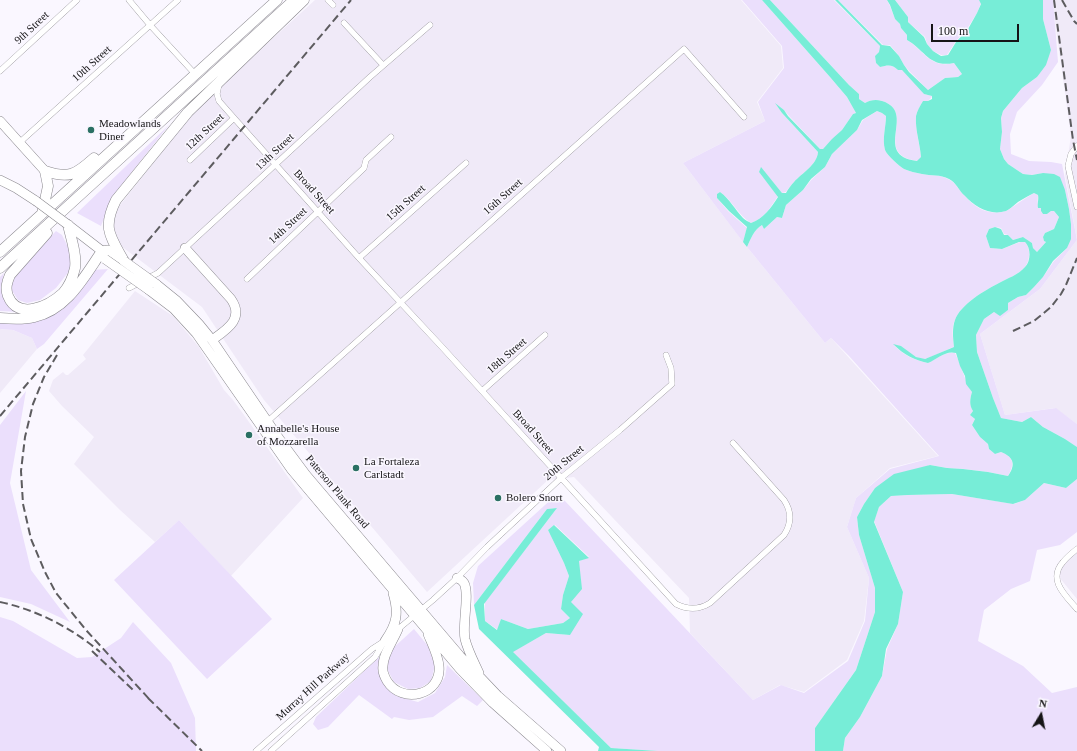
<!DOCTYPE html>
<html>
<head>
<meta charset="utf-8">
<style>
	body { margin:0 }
	#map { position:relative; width:1077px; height:751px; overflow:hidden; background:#faf7ff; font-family:"Times New Roman",serif }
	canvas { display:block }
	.north { position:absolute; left:1021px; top:695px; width:40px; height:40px; -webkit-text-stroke:3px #faf7ff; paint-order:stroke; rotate:10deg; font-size:11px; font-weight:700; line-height:16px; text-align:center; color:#151416 }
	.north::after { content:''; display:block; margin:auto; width:14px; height:18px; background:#151416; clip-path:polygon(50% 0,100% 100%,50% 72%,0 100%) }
	.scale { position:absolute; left:931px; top:24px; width:88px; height:18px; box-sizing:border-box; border:2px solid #151416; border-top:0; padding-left:5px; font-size:12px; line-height:14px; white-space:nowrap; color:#151416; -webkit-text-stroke:3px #faf7ff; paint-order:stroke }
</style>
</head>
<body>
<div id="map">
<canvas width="1077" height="751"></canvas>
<div class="north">N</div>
<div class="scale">100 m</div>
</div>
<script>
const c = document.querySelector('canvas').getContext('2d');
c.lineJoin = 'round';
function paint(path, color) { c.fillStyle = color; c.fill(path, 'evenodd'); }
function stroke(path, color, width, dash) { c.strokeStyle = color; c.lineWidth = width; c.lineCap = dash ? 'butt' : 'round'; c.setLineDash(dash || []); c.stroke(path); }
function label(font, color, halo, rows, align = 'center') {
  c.font = font + ' "Times New Roman",serif'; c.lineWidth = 3; c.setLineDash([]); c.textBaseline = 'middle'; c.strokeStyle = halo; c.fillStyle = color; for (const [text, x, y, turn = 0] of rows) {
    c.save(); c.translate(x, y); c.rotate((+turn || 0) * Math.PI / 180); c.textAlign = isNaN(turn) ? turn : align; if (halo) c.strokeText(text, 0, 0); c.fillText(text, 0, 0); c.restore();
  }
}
paint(new Path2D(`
	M315 0H741L781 46 783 68 757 102 765 121 683 163 747 247 825 343 831 338 938 456 890 468 856 498 847 527 869 578 864 621 847 660 804 692 780 685 753 700 690 633 689 598 574 477 548 480 427 592 264 400 202 307 113 240 111 233 117 209 192 114 212 94Z
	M1052 0H1077V424L1055 408 1005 415 980 334 1040 289 1077 240 1065 175 1071 136Z
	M135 291 173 316 199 347 224 390 233 400 244 415 303 498 231 576 179 520 155 542 120 510 74 464 94 437 62 406 49 391 53 380 63 372 66 375H68L86 359 83 355Z
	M0 329 13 330 32 338 37 349 0 393Z
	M1077 546V599L1059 577 1063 560Z`), '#f0eaf8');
paint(new Path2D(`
	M742 0H762L830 77 847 97 856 113 853 114 842 130 823 149H820L789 116 784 110 776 104 782 113 818 152C817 165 802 173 794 182 791 185 788 189 786 192L782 193 761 168 759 172 778 196C770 208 765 218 751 223 738 215 732 200 720 192L717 194V198L728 211 747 228 743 242 683 163 765 121 758 102 784 68 782 46Z
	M770 0H834L880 46 879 52 875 56 876 63 880 67C888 65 892 64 898 70H902L922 91 924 94 932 96 931 98 928 101H923C920 106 917 111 916 116 915 130 920 144 921 157L918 161C871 155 918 112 882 101 876 99 870 100 865 103L859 99V94L849 85Z
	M838 0H887L890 6 895 19 900 24 901 28 907 35V40C924 50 930 69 954 63L962 74 958 77 945 78 928 90 910 72 904 65 899 56 890 45H883Z
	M895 0H979L981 3 977 13 967 29 956 41 947 55H941L933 51 927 44 925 37 908 22V17Z
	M1043 0H1053L1058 62 1042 85 1017 112 1010 134 1011 154 1029 161 1051 162 1062 164 1077 240 1040 289 980 334 1005 415 1056 408 1077 424V447L1065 439 1043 427 1031 417 1022 422 1001 418 993 398 977 352 976 335 984 319 994 312 1000 315 1008 310V303L1018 297 1026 295 1034 287 1043 277 1054 261 1067 248 1071 224 1069 209 1065 190 1043 173 1032 175 1023 174 1008 164 1004 159 1000 149 1002 132 1001 118 1003 111 1022 88 1037 77 1051 50 1043 19Z
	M877 111 882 113 886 116C886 127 882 138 885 150 887 155 899 166 904 169 909 171 916 173 922 174 931 176 940 174 948 179 956 182 959 191 965 196 969 201 974 205 979 208 987 213 1001 214 1008 210 1017 204 1025 198 1034 193L1038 195C1038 200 1037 204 1038 208L1041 207V211L1043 214H1047L1051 211H1054L1059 217 1054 229 1045 233 1043 237 1044 241 1046 242 1037 252 1033 248 1032 243 1023 237 1013 240 1008 235 1004 234 1001 228 995 227 989 229 986 236 990 248 1002 249 1020 242H1025C1031 248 1030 261 1025 267 1018 275 1008 278 999 283 985 290 960 305 955 320 951 328 953 338 954 347 948 349 928 359 924 359 920 359 916 357 912 355 904 350 905 346 894 345 903 355 914 360 928 363 936 359 946 351 955 353 962 366 964 380 972 392 970 399 969 405 973 411L970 415 975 419 972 425 980 437 988 444 989 449 995 454 1001 452C1014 457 1015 464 1008 476L988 472 964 469 947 468 930 465 875 488 864 504 857 517 859 535 875 588V612L856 670 815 728V751H658L611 748 512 652 546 633 570 635 571 603 579 561 589 557 555 525 548 530 564 563 569 576 563 595 561 609 570 618 563 623 528 629 501 619 498 630 485 621V602L557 508 547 509 474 605 473 583 478 566 556 495 565 501 753 700 781 685 804 693 848 661 865 621 869 578 847 527 856 498 890 469 939 456 849 356 831 338 825 343 747 247C751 238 754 230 762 225L764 229 777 217 782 218 786 205 803 190 812 179 825 167 832 154 857 130 863 120Z
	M169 125 112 197 101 226 77 213Z
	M56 231 62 235 71 253 70 270 56 288 40 300 27 303 18 300 11 289 13 275Z
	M108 269 44 344 37 349 32 338 13 330 0 329V321H29L54 314 74 296 92 270Z
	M4 273 1 287 5 299 20 312 0 311V277Z
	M26 391 10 483 31 570 70 622 31 604 0 597V425Z
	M1077 479V532L1060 545 1037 550 1030 581 1011 589 984 610 978 641 1023 666 1052 693 1077 687V751H843L845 738 860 717 882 676 887 649 898 624 903 592 874 521 879 507 891 496 908 495 952 494 1014 504 1025 500 1044 483 1066 488Z
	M179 520 272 619 207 679 114 580Z
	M0 617 13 621 77 658 92 657 121 638 133 622 171 663 195 718 196 751H0Z
	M414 629 428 646 435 665 431 681 420 688 408 689 394 682 387 669V656L392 649Z
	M379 657 380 676 396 696 418 702 435 693 445 677 447 665 483 700 477 706 462 696 433 717 409 720 394 717 392 719 359 695 328 727 318 730 313 724 316 717Z`), '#ebdffc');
paint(new Path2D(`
	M762 0H770L849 85 859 94V99L865 103C870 100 876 99 882 101 918 112 871 155 917 161L921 157C920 143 915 130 916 116 917 111 920 106 923 101H928L932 99V96L924 94 902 70H898C892 64 888 65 880 67L876 63 875 56 879 52 880 46 835 0H838L882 45 890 46 899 56 904 65 909 72 928 90 945 78 958 77 962 74 954 63C929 68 925 50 907 40V35L901 28 900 24 895 19 890 5 887 0H895L908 17V22L924 37 927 44 933 51 941 56 948 55 956 42 968 29 977 13 981 4 979 0H1043V19L1051 50 1046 65 1037 77 1022 88 1003 111 1001 118 1002 132 1000 149 1004 159 1008 164 1023 174 1032 175 1043 173 1054 174 1060 177 1065 190 1069 209 1071 224V239L1067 248 1053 261 1043 277 1034 287 1026 295 1018 297 1008 303V310L1000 316 994 312 984 319 976 335 977 352 993 398 1001 418 1022 422 1031 417 1043 427 1065 439 1077 447V479L1066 488 1044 483 1025 500 1013 504 952 494 908 495 891 496 879 507 874 522 903 592 898 624 886 649 882 676 860 717 845 738 843 751H815V728L856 670 875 612V588L859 535 857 517 864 504 875 488 894 474 930 465 947 468 963 469 988 472 1008 476C1016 465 1014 457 1001 452L995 454 989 449 988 444 980 437 972 425 975 419 970 415 973 411C969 405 970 399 972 392L966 384 965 376 960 366 956 353C946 350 937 359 928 363 914 360 904 355 893 344L901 346 916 357 925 359 954 347C953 338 952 328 955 320 960 305 985 290 999 283 1008 278 1018 275 1025 267 1031 261 1031 248 1025 242H1019L1002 249 990 248 986 236 989 229 995 227 1001 229 1004 235H1008L1013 240 1023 237 1032 243 1033 248 1037 252 1046 242 1044 241 1043 237 1045 233 1054 229 1059 217 1054 211H1051L1047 214H1043L1041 211V208H1038C1037 203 1039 200 1038 195L1034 193C1028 196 1023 199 1018 202 1014 205 1010 209 1006 211 990 216 975 207 965 196 959 191 956 182 949 179 940 174 931 176 922 174 916 173 909 171 904 169 899 166 887 155 885 150 882 138 886 127 886 116L882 113 877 111 862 120 857 130 832 154 825 167 811 179 803 190 786 205 782 218 777 217 764 229 762 225C754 230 751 238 747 247L743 242 747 227 729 211 717 198V194L720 192C730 199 735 210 743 218 745 220 749 222 751 223 764 218 771 208 778 197L759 172 761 167 782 193H786C788 189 791 185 794 182 802 173 817 165 818 152L782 113 775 103 784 110 788 116 820 149H823L832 139 842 130 853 114 856 113 847 97 830 77Z
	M557 508 484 604 485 621 497 630 501 619 528 629 563 623 570 618 561 609 563 595 569 576 564 563 548 530 554 525 589 558 579 561 582 589 571 602 583 614 570 635 546 633 513 652 611 748 658 751H598L599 747 479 629 474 605 547 509Z`), '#77edd7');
const street = new Path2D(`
	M129 0 150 25 195 74
	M328 0 333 5
	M344 23 383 65
	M0 71 77 0
	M219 84 217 94 219 101 234 118 359 258 442 347 676 604C688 610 699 610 710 603L784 535C792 523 792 512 784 500L733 443
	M19 143 178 0
	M1077 146 1071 154 1068 166 1077 207
	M190 160 234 118
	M359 258 466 163
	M247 279 364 168 366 160 391 137
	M129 288 158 273 370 77 430 25
	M482 391 545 335
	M268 421 684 49 744 117
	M1077 549C1072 553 1067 557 1063 562 1047 580 1066 596 1077 609
	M397 630 433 600 457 578 487 547 561 478 620 430 672 384 671 368 666 355
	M256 751 372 649 386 640
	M271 751 375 657 384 642`);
const primary = new Path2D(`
	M0 121 45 171
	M0 180 16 188 36 201
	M67 224 102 251 105 257
	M185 248 231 299C245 319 226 330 212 340
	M102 251 108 250 124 261
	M156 284 177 301 199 324 212 340 280 440 306 475 460 656 498 696 561 751
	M149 290 174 309 196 333 291 469 460 669 493 703 547 751
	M457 578C460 579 462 580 464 583 470 594 462 624 465 639 468 651 474 662 479 673
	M398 629C393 641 383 654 383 666 382 672 384 676 387 681 402 705 442 695 439 666 438 655 432 644 428 634
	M385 641C397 624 399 613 393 593`);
const highway = new Path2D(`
	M45 171C69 179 75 175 94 158
	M42 214 48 186 45 171
	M47 233 10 275C7 282 5 288 8 296 18 321 49 306 63 293 69 286 73 277 75 268 77 255 71 238 68 225
	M0 252 277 0
	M124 261C110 236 102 228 116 200L188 112 304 0
	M0 268 294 0
	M0 318C11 319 23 320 34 317 67 310 84 277 102 251`);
stroke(street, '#89878d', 6);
stroke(primary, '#89878d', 10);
stroke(highway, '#89878d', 11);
stroke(street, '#fff', 5.5);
stroke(primary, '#fff', 9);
stroke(highway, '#fff', 10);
stroke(new Path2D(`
	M1054 0 1073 140 1077 160
	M1062 0 1074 21 1077 24
	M1013 331 1034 321 1051 307 1061 294 1066 285 1077 258
	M57 355 44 377 33 404 25 437 21 471 23 504 31 539 45 572 56 593 86 630 151 701
	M0 416 351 0
	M0 602C37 610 72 628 100 652
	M92 651 133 690
	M148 698 202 751`), '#5d5c5f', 2, [8, 4]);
const primaryBridge = new Path2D(`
	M36 201 67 224
	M105 259 149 290
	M124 261 156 284`);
stroke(primaryBridge, '#89878d', 10, []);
stroke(primaryBridge, '#fff', 9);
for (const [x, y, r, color] of [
	[91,130,4,"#2a7063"],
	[249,435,4,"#2a7063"],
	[356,468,4,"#2a7063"],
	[498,498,4,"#2a7063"]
]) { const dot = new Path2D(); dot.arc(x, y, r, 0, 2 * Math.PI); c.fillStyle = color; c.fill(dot); stroke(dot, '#faf7ff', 1.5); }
label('11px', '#151416', '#faf7ff', [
	["9th Street",32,28,-43],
	["10th Street",92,64,-42],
	["12th Street",205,132,-43],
	["13th Street",275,152,-43],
	["Broad Street",314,192,48],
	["16th Street",503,197,-42],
	["15th Street",406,203,-42],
	["14th Street",288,226,-43],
	["18th Street",507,356,-41],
	["Broad Street",533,432,48],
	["20th Street",564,463,-40],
	["Paterson Plank Road",337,492,50],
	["Murray Hill Parkway",313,687,-42]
]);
label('11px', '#151416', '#faf7ff', [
	["Meadowlands",99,124],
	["Diner",99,137],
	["Annabelle's House",257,429],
	["of Mozzarella",257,442],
	["La Fortaleza",364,462],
	["Carlstadt",364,475],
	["Bolero Snort",506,498]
], 'left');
</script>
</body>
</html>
